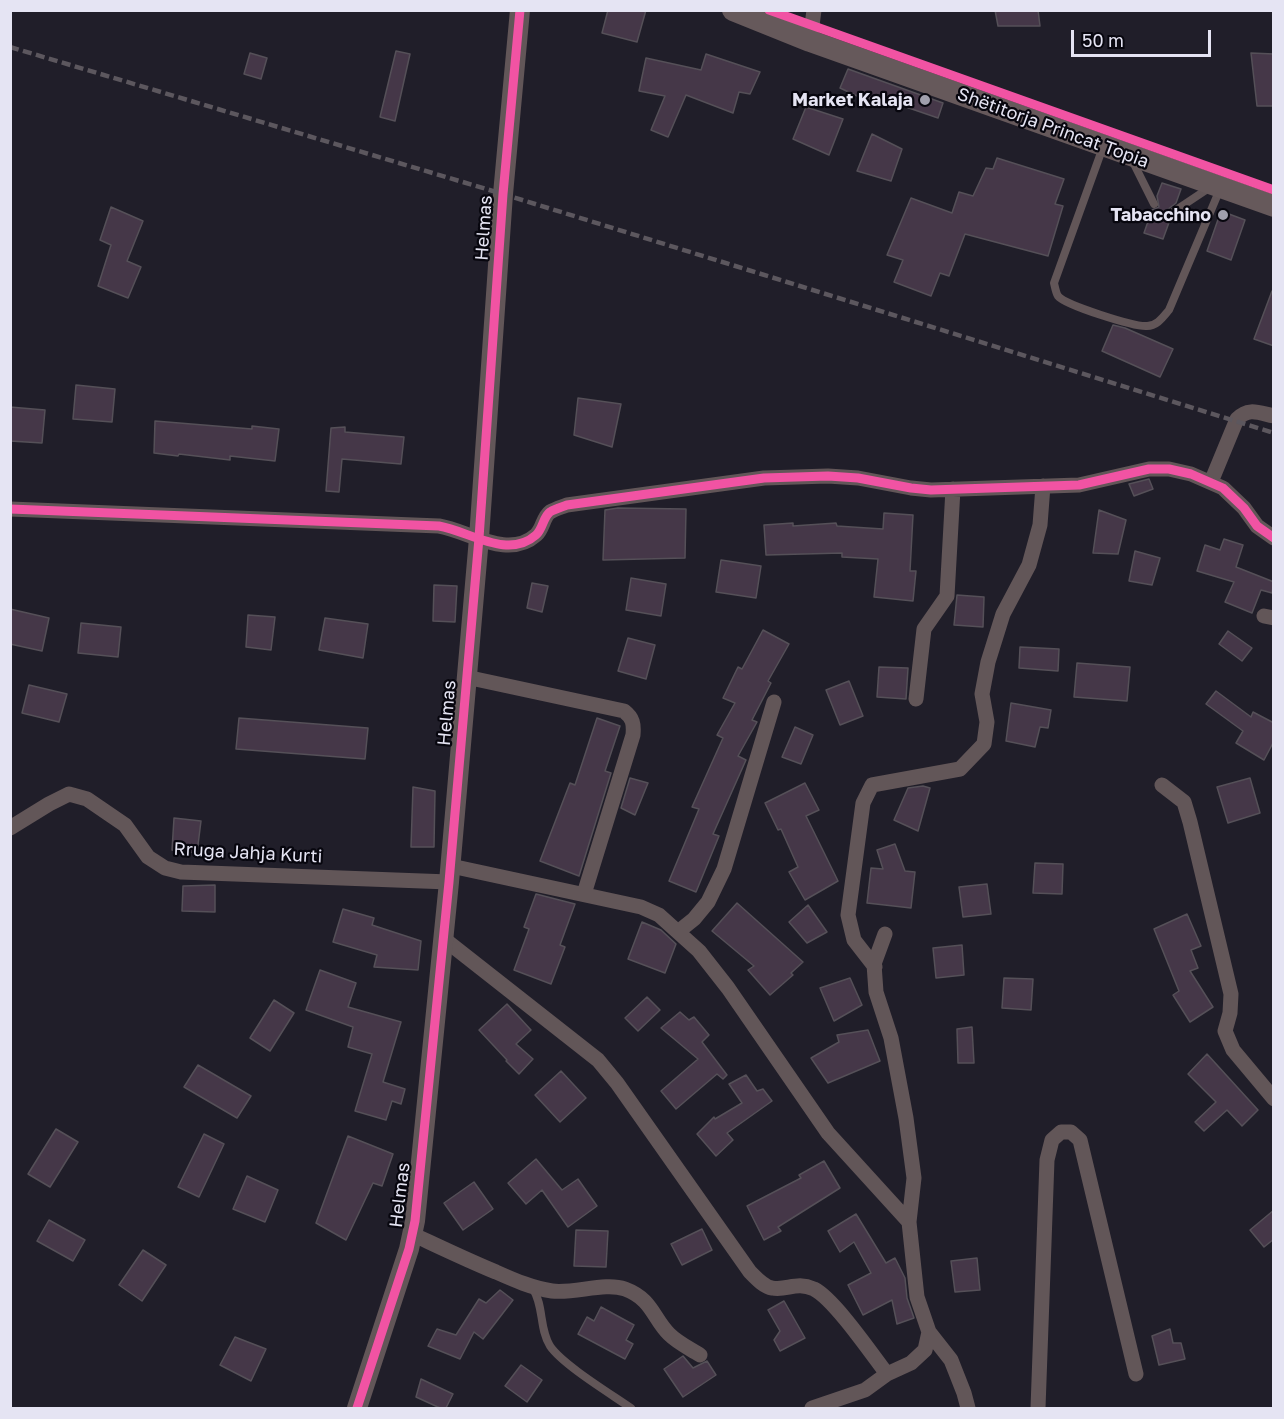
<!DOCTYPE html>
<html>
<head>
<meta charset="utf-8">
<style>
	body { margin:0 }
	#map { position:relative; width:1284px; height:1419px; overflow:hidden; background:#201e29; font-family:"Golos Text",sans-serif }
	canvas { display:block }
	.frame { position:absolute; inset:0; border:12px solid #e5e4f3; pointer-events:none }
	.scale { position:absolute; left:1071px; top:30px; width:140px; height:27px; box-sizing:border-box; border:3px solid #e5e4f3; border-top:0; padding-left:8px; font-size:18px; line-height:21px; white-space:nowrap; color:#e5e4f3; -webkit-text-stroke:4px #07060e; paint-order:stroke }
</style>
</head>
<body>
<div id="map">
<canvas width="1284" height="1419"></canvas>
<div class="frame"></div>
<div class="scale">50 m</div>
</div>
<script>
const c = document.querySelector('canvas').getContext('2d');
c.lineJoin = 'round';
function paint(path, color) { c.fillStyle = color; c.fill(path, 'evenodd'); }
function stroke(path, color, width, dash) { c.strokeStyle = color; c.lineWidth = width; c.lineCap = dash ? 'butt' : 'round'; c.setLineDash(dash || []); c.stroke(path); }
function label(font, color, halo, rows, align = 'center') {
  c.font = font + ' "Golos Text",sans-serif'; c.lineWidth = 4.5; c.setLineDash([]); c.textBaseline = 'middle'; c.strokeStyle = halo; c.fillStyle = color; for (const [text, x, y, turn = 0] of rows) {
    c.save(); c.translate(x, y); c.rotate((+turn || 0) * Math.PI / 180); c.textAlign = isNaN(turn) ? turn : align; if (halo) c.strokeText(text, 0, 0); c.fillText(text, 0, 0); c.restore();
  }
}
const building = new Path2D(`
	M608 10H646L637 42 602 33Z
	M995 10H1038L1040 26H998Z
	M396 51 410 54 395 121 380 117Z
	M250 53 267 58 261 79 244 74Z
	M1251 53 1274 54V106H1257Z
	M706 54 760 72 750 94 739 92 733 113 686 95 668 137 651 130 665 96 639 91 646 58 701 70Z
	M848 69 943 103 938 118 871 95 868 101 840 88Z
	M806 107 843 119 829 155 793 139Z
	M872 134 902 149 891 181 857 171Z
	M997 158 1064 179 1055 204 1063 206 1048 256 965 234 949 276 940 273 931 296 894 282 903 260 887 255 911 198 952 213 959 192 973 196 986 168 993 169Z
	M1162 183 1181 189 1176 203 1167 210 1168 215 1171 217 1163 239 1144 233 1152 210 1159 207 1157 196Z
	M111 207 143 221 127 261 141 267 128 298 98 286 111 245 100 240Z
	M1221 211 1245 220 1231 260 1207 251Z
	M1272 291 1274 292V346L1254 339Z
	M1113 325 1125 328 1173 349 1160 377 1102 351Z
	M76 385 115 389 112 422 73 419Z
	M578 398 621 404 612 447 574 435Z
	M10 407 45 410 42 443 10 441Z
	M155 421 252 429V426L279 429 275 461 230 456V460L179 454 178 456 154 453Z
	M345 427V432L404 437 401 464 342 459 339 492 326 491 331 428Z
	M1149 479 1153 489 1134 496 1129 484Z
	M618 508 686 509 685 558 603 560 605 510Z
	M1099 510 1126 520 1118 554 1093 553Z
	M884 513 913 515 910 571H916L913 601 874 597 878 559 842 557V553L766 555 764 525 793 523V526L836 523 837 526 883 529Z
	M1224 539 1243 545 1236 567 1274 582 1272 593 1261 590 1252 613 1225 602 1234 582 1197 571 1205 545 1220 550Z
	M1135 551 1160 558 1152 585 1129 581Z
	M721 560 761 566 756 598 716 592Z
	M631 578 666 584 661 616 626 610Z
	M532 583 548 586 542 612 527 608Z
	M434 585 457 586 455 622 433 621Z
	M957 595 984 597 983 627 954 625Z
	M10 609 49 618 42 651 10 644Z
	M248 615 275 617 271 650 246 647Z
	M325 618 368 624 363 658 319 650Z
	M81 623 121 627 118 657 78 653Z
	M763 630 789 644 768 681 771 683 752 720 757 722 738 756 746 760 713 834 719 836 696 892 669 881 699 809 692 807 723 738 717 735 735 703 723 698 738 667 742 669Z
	M1228 631 1252 648 1242 661 1219 644Z
	M628 638 655 645 646 679 618 671Z
	M1020 647 1059 649 1058 671 1019 668Z
	M1077 663 1130 667 1127 701 1074 697Z
	M879 667 908 668 906 699 877 697Z
	M849 681 863 716 840 725 826 690Z
	M29 685 67 694 59 722 22 713Z
	M1216 691 1251 717 1253 712 1274 723V741L1264 760 1236 743 1243 731 1206 704Z
	M1011 703 1051 710 1048 728 1040 727 1035 747 1006 741Z
	M239 718 368 728 365 759 236 749Z
	M597 718 620 726 605 771 611 773 579 876 540 861 570 783 575 785Z
	M795 727 813 735 801 764 782 757Z
	M630 778 648 783 635 815 621 808Z
	M1250 778 1260 813 1228 823 1217 787Z
	M805 783 819 810 806 816 838 881 805 900 789 872 798 867 781 829 778 830 765 803Z
	M923 786 930 788 918 831 894 820 908 788Z
	M413 787 435 791 434 847H411Z
	M174 818 201 821 197 853 172 850Z
	M895 844 905 871 915 872 911 908 867 903 871 868 883 869 877 850Z
	M1035 863 1063 864 1062 894 1033 893Z
	M987 884 991 914 963 917 959 887Z
	M215 885V912L182 911 183 886Z
	M536 894 575 904 560 945 565 947 551 984 514 970 529 929 524 927Z
	M737 903 803 962 791 973 793 975 770 995 748 970 754 966 712 931Z
	M808 905 827 932 807 943 789 922Z
	M343 909 374 918 372 925 421 941 418 970 374 967 377 955 333 942Z
	M1187 914 1201 946 1191 950 1198 968 1190 971 1213 1007 1190 1022 1173 995 1179 991 1154 929Z
	M642 922 661 930 676 944 665 973 628 959Z
	M962 945 964 975 936 978 933 948Z
	M320 970 356 983 348 1007 401 1022 383 1082 405 1089 401 1104 392 1101 386 1120 355 1111 372 1054 348 1047 353 1027 306 1010Z
	M850 978 862 1005 834 1021 820 988Z
	M1004 978 1033 979 1031 1010 1002 1008Z
	M647 997 660 1010 638 1031 625 1018Z
	M274 1000 294 1013 270 1051 250 1038Z
	M507 1004 531 1030 516 1044 533 1059 519 1074 506 1061 507 1060 479 1030Z
	M680 1012 689 1020 694 1017 709 1035 702 1042 727 1075 723 1079 717 1074 676 1109 661 1091 698 1059 661 1028Z
	M972 1027 974 1063H958L957 1029Z
	M868 1030 880 1061 828 1083 811 1058 839 1042 837 1035Z
	M1207 1054 1258 1110 1242 1126 1227 1110 1204 1131 1195 1122 1216 1102 1188 1074Z
	M198 1065 251 1096 237 1118 184 1087Z
	M561 1071 586 1098 560 1122 535 1095Z
	M746 1075 757 1091 763 1089 772 1101 727 1133 733 1140 716 1156 697 1134 714 1117 715 1119 742 1103 729 1084Z
	M56 1129 78 1142 50 1187 28 1174Z
	M204 1134 224 1144 199 1197 178 1187Z
	M348 1136 393 1154 382 1186 373 1183 346 1240 316 1223Z
	M536 1159 562 1190 578 1179 597 1206 568 1227 542 1190 526 1204 508 1183Z
	M824 1161 840 1188 778 1227 781 1231 764 1240 747 1206 801 1178 799 1175Z
	M247 1176 278 1190 265 1222 233 1209Z
	M474 1182 493 1209 463 1230 444 1203Z
	M1274 1210V1239L1264 1247 1250 1230Z
	M856 1214 886 1263 895 1258 905 1278 907 1298 914 1318 897 1324 892 1300 863 1315 848 1285 871 1273 854 1242 840 1252 828 1231Z
	M49 1220 85 1240 73 1261 37 1241Z
	M702 1229 712 1250 682 1265 671 1244Z
	M576 1230 608 1231 606 1267 574 1266Z
	M143 1250 166 1265 142 1301 119 1285Z
	M977 1258 980 1290 955 1292 951 1261Z
	M500 1290 513 1300 483 1339 474 1332 460 1359 428 1346 437 1329 456 1335 479 1299 486 1303Z
	M784 1301 805 1338 780 1351 774 1340 780 1331 768 1310Z
	M601 1307 634 1325 626 1340 633 1344 625 1359 578 1334 587 1317 594 1321Z
	M1170 1329 1173 1343H1181L1185 1359 1159 1365 1152 1336Z
	M235 1337 266 1349 251 1381 220 1365Z
	M683 1356 693 1368 707 1361 716 1375 683 1397 664 1369Z
	M521 1365 542 1380 527 1402 505 1386Z
	M421 1379 453 1394 446 1408H440L416 1397Z`);
paint(building, '#453748');
stroke(building, '#555058', 1.5);
stroke(new Path2D(`
	M1103 147 1054 283C1055 287 1056 293 1058 296 1065 305 1134 327 1147 326 1157 326 1163 317 1169 310L1220 189
	M1133 162 1154 204
	M1173 212 1209 188
	M533 1289C544 1306 539 1328 550 1346 563 1365 611 1394 631 1408`), '#625658', 8);
stroke(new Path2D(`
	M810 41 814 10
	M1211 482 1237 419C1249 407 1259 413 1274 416
	M10 509 439 526C469 531 508 560 536 535 543 529 543 517 550 512 555 509 562 507 567 505L764 478 828 476 858 478 911 488 931 490 1079 485 1149 469H1169L1191 474 1223 488 1244 508 1257 526 1274 538
	M1264 616 1274 618
	M466 677 624 711C633 718 634 724 633 735L584 894
	M916 699 924 629 947 596 953 489
	M1162 785 1184 802 1190 822 1231 994 1230 1013 1225 1031 1233 1050 1274 1099
	M10 828 49 804 69 794 87 799 125 825 148 857 165 868 181 872 449 882
	M451 866 641 907 659 915 699 951 728 988 828 1133 909 1222 917 1297 929 1332 925 1350 911 1363 887 1374 865 1390 812 1408
	M679 931 694 919 708 902 724 869 774 702
	M885 934 874 964 876 992 891 1038 906 1118 914 1178 909 1222
	M444 939 598 1060 617 1083 750 1272C756 1278 764 1287 772 1288 787 1291 796 1281 814 1289 834 1299 871 1353 887 1374
	M875 967 854 940 848 915 863 803 872 785 960 769 984 744 987 722 982 694 988 662 1003 614 1029 565 1040 525 1043 486
	M412 1234C440 1247 467 1260 496 1272 514 1280 532 1288 552 1291 574 1294 605 1282 625 1289 652 1299 653 1318 669 1334 678 1343 689 1348 700 1355
	M929 1332 951 1360 964 1393 968 1408
	M1038 1408 1047 1160 1052 1140 1061 1132H1071L1080 1140 1136 1374`), '#625658', 15);
stroke(new Path2D(`
	M357 1408 409 1249 415 1221 449 882 479 538 503 194 520 10`), '#625658', 20);
stroke(new Path2D(`
	M733 10 810 41 1274 206`), '#66595b', 22);
stroke(new Path2D(`
	M10 47 503 194 1274 433`), '#5c575e', 4.5, [9, 4.5]);
stroke(new Path2D(`
	M769 10 1274 190
	M10 509 439 526C469 531 508 560 536 535 543 529 543 517 550 512 555 509 562 507 567 505L764 478 828 476 858 478 911 488 931 490 1079 485 1149 469H1169L1191 474 1223 488 1244 508 1257 526 1274 538
	M357 1408 409 1249 415 1221 449 882 479 538 503 194 520 10`), '#f153a3', 9);
for (const [x, y, r, color] of [
	[925,100,6,"#a09fac"],
	[1223,215,6,"#a09fac"]
]) { const dot = new Path2D(); dot.arc(x, y, r, 0, 2 * Math.PI); c.fillStyle = color; c.fill(dot); stroke(dot, '#07060e', 2); }
label('bold 18px', '#e5e4f3', '#07060e', [
	["Market Kalaja",913,100],
	["Tabacchino",1211,215]
], 'right');
label('18px', '#e5e4f3', '#07060e', [
	["Shëtitorja Princat Topia",1053,128,20],
	["Helmas",484,228,-86],
	["Helmas",447,713,-85],
	["Rruga Jahja Kurti",248,853,3],
	["Helmas",400,1195,-83]
]);
</script>
</body>
</html>
